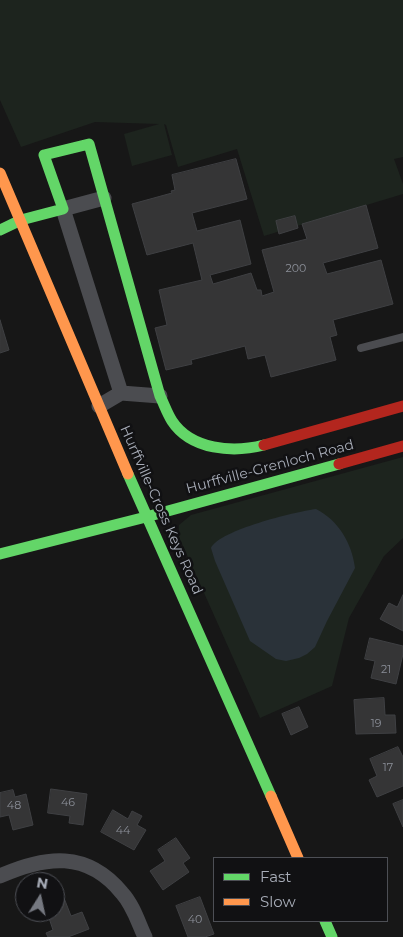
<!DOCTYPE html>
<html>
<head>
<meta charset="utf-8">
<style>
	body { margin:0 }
	#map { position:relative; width:403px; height:937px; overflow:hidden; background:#171717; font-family:Montserrat,sans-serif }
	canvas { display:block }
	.legend { position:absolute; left:213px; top:857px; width:175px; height:65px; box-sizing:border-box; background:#111113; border:1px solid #4d4f55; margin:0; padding:6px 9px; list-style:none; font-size:15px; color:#a8adb8 }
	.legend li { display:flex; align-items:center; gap:10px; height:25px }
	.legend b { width:25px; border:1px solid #4d4f55 }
	.north { position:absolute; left:15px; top:872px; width:50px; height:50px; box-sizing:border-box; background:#111113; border:1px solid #4d4f55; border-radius:50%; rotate:10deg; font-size:14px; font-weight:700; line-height:20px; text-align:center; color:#a8adb8 }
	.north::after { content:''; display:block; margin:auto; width:18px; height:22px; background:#757880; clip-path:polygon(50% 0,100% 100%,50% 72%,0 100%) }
</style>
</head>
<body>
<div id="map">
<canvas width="403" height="937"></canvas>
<ul class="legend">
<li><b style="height:6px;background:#63d668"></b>Fast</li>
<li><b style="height:6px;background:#ff974d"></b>Slow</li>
</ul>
<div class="north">N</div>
</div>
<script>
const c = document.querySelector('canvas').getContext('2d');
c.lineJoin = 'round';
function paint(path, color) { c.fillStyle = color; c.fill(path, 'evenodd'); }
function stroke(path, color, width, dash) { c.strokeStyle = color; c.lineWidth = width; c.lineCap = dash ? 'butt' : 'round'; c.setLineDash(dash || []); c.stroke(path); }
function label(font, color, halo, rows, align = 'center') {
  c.font = font + ' Montserrat,sans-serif'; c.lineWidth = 5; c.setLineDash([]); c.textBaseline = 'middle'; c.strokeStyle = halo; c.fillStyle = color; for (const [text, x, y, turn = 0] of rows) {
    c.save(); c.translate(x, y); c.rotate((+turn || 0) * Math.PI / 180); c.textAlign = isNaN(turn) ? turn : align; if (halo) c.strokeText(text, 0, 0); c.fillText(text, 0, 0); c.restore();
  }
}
paint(new Path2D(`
	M0 0H403V157L394 159 403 184V194L264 236 237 149 178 167 166 125 164 124 172 155 132 166 124 134 159 124 95 122 21 147 0 100Z
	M403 457V538L384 556 349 618 332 686 260 718 179 537V525L191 515Z`), '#1d241e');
paint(new Path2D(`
	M316 509C338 520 352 543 355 568L327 621 315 647 307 654 299 658 286 661 276 659 250 641 215 561 211 548C220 530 294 512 316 509Z`), '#2a3239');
const building = new Path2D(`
	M236 159 247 199 192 213 197 231 240 220 251 264 210 275 213 284 251 273 257 290H261L262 296 274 292 262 250 307 239 302 224 366 205 378 248 323 263 327 274 381 260 393 304 333 320 337 335 330 337 336 360 271 377 265 355 248 359 245 346 191 360 192 364 166 370 155 328 167 325 159 290 202 280 193 243 147 255 132 204 172 193 171 191 175 190 172 175Z
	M295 216 298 228 279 234 276 221Z
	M0 320 9 350 0 353Z
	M403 595V631L380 619 389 603 397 607Z
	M370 638 403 646V654L396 684 371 678 375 661 365 659Z
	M384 698 385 715H395L396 733 356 734 354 700Z
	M299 707 308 727 291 735 282 714Z
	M398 747 403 757V786L377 797 369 780 377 776 370 759Z
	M51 789 87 794 83 825 69 823 70 816 48 813Z
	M13 790 15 797 26 794 33 825 13 830 9 815 0 817V793Z
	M403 800V827L393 804Z
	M113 810 128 819 132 811 142 816 137 825 146 830 134 850 101 832Z
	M176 838 190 858 183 863 189 872 163 890 150 871 165 861 158 850Z
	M200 897 214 934 205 937H188L176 906Z
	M64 898 71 916 82 912 89 929 68 937H48L46 933 53 930 47 912H55V901Z`);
paint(building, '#353536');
stroke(building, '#3f4043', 1);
stroke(new Path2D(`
	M361 348 403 337`), '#4b4c50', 8);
stroke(new Path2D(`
	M121 393 160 396
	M99 406 121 393 63 209 104 198
	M0 876C45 856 87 850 122 893 133 905 138 922 145 937`), '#4b4c50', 15);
stroke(new Path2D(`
	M0 230 21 220 63 209 44 155 89 144 160 396C164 404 167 413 172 421 191 450 233 453 264 445
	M128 474 271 796
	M0 554 146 517 339 464
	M325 921 332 937`), '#63d668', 11);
stroke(new Path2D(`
	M0 173 128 474
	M271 796 298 858`), '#ff974d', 11);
stroke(new Path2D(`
	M264 445 403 406
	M339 464 403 446`), '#b3261e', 11);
label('11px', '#8b8f98', null, [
	["200",296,269],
	["21",386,670],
	["19",376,724],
	["17",388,768],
	["46",68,803],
	["48",14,806],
	["44",123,831],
	["40",195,920]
]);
label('14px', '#a8adb8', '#111113', [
	["Hurffville-Grenloch Road",270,467,-15],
	["Hurffville-Cross Keys Road",161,510,66]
]);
</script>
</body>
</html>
